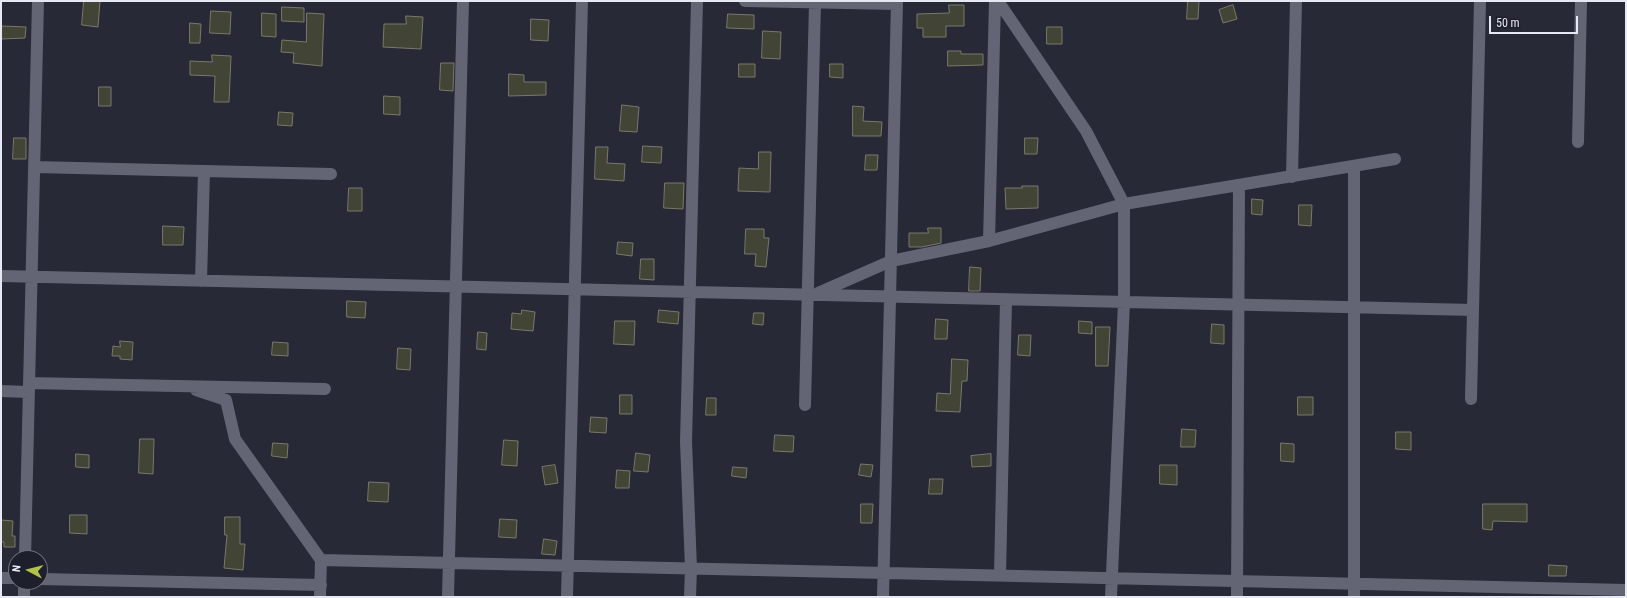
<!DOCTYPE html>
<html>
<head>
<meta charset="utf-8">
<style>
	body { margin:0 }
	#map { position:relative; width:1627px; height:598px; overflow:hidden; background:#272936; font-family:"Roboto Condensed",sans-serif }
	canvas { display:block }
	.frame { position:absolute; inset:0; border:2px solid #e7e9f2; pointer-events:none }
	.north { position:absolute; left:8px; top:550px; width:40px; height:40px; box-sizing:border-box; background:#1e1f2c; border:1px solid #6e707b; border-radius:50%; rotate:277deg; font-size:11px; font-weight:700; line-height:16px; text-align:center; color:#e7e9f2 }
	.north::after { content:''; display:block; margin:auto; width:14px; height:18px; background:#b4c24a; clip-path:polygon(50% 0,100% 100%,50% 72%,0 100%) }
	.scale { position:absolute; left:1489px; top:16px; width:89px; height:18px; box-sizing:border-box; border:2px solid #e7e9f2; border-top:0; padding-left:5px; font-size:12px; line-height:14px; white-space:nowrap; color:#e7e9f2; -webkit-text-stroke:3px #1e1f2c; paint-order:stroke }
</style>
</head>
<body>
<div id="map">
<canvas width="1627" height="598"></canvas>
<div class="frame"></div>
<div class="north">N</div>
<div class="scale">50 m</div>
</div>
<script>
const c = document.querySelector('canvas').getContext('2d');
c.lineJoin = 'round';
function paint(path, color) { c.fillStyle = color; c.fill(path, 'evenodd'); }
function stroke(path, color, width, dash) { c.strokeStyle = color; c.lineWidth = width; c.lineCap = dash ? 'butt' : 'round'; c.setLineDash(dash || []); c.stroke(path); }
const building = new Path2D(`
	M84 1H100L98 27 82 25Z
	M1188 1H1199L1198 19H1187Z
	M949 5H964V26H946V37H923V28H917V14L949 13Z
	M1233 5 1237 19 1223 23 1219 10Z
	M282 7 304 8V22L282 21Z
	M211 11 231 12 230 34 210 33Z
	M262 13 276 14V37L262 36Z
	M307 13 324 14 322 66 293 63 294 53 281 52 282 40 306 42Z
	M728 14 754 15V29L727 28Z
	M406 16 423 17 421 49 383 47 384 24H406Z
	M531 19 549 20 548 41 531 40Z
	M190 23 201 24 200 43H190Z
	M2 26 26 27 25 38 2 39Z
	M1047 27H1062V44H1047Z
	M763 31 781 32 780 59 762 58Z
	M948 51H961V54H983V65L948 66Z
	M212 55 231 56 229 102H214L215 76 190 75V61L212 62Z
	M441 63H454L453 91 440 90Z
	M739 64H755V77H739Z
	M830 64H843V78L830 77Z
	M509 74 524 75V82H546V95L509 96Z
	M99 87H111V106H99Z
	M384 96 400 97V115L384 114Z
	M622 105 639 107 637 132 620 131Z
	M853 106 864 107 863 121 882 122 881 136H853Z
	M279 112 293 113 292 126 278 125Z
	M14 138H26V159H13Z
	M1025 138H1038L1037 154H1025Z
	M643 146 662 147 661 163 642 162Z
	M596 147H608L607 163 625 164 624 181 595 179Z
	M759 152H771L770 192 738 191 739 168 758 169Z
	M866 155H878L877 170H865Z
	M665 183H684L683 209 664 208Z
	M1022 186H1038V208L1006 209 1005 188H1022Z
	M349 188H362V211H348Z
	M1252 199 1263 200 1262 215 1252 214Z
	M1299 205H1312L1311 226 1299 225Z
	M163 226 184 227 183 245H163Z
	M928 228H941V243L922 247H909V233H928Z
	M746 229H764V238H769L766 267 755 266 756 254H745Z
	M618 242 633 243 632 256 617 254Z
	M641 259H654V280L640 279Z
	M970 267 981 268 980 291H969Z
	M347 301 366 302 365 318 347 317Z
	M522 310 535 312 533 331 511 329 512 313 521 314Z
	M659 310 679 312 678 324 658 322Z
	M754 313H764L763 325 753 324Z
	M936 319 948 320 947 339H935Z
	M615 321H635L634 345 614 344Z
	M1079 321 1092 322V334L1079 333Z
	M1212 324 1224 325V344L1211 343Z
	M1096 327H1110L1108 366H1096Z
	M478 332 487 333 486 350 477 349Z
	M1019 335H1031L1030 356 1018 355Z
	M120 341 133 342 132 360 120 359V356H112L113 346 120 347Z
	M273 342 288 343V356L272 355Z
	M398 348 411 349 410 370 397 369Z
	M952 359 968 360 967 381H962L960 412 936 411 937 393 950 394Z
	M620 395H632V414H620Z
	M1298 397H1313V415H1298Z
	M707 398H716V415H706Z
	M591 417 607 418 606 433 590 432Z
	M1182 429 1196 430 1195 447H1181Z
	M1396 432H1411V450L1396 449Z
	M775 435 794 436 793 452 774 451Z
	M140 439H154L153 474 139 473Z
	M504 440 518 441 517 466 502 465Z
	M273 443 288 444 287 458 272 456Z
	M1281 443 1294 444V462L1281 461Z
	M636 453 650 455 648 472 634 471Z
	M76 454 89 455V468L76 467Z
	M991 454V466L972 467 971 456Z
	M861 464 873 465 871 477 859 475Z
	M555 465 558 483 545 485 542 467Z
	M1160 465H1177V485L1160 484Z
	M733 467 747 468 746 478 732 476Z
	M617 470 630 471 629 488H616Z
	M930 479H943L942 494H929Z
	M369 482 389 483 388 502 368 501Z
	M861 504H873L872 523H861Z
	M1483 504H1527V522L1493 521 1492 530 1483 529Z
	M70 515H87V534L70 533Z
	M225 517H240V544H245L243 570 224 568 227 535H225Z
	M500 519 517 520 516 538 499 537Z
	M1 520 13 521 12 536H15V547H4V542H1Z
	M544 539 557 541 555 555 542 554Z
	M1549 565 1567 566 1566 576H1549Z`);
paint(building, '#424436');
stroke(building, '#777a6a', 1);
stroke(new Path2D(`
	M745 1 897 4
	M998 1 1086 131 1124 204V302L1111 597
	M1578 142 1581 1
	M1354 166V597
	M34 167 331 174
	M1292 177 1296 1
	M989 241 995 1
	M1 276 1473 310
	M201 281 204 171
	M818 293 891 261 989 241 1124 204 1395 159
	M29 383 325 389
	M196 390 226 400 235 439 321 560 320 597
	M1 391 28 392
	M1471 399 1480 1
	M805 405 815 3
	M25 558 38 1
	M321 560 1626 590
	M1000 575 1006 300
	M1 578H16
	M40 579 321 585
	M24 597V582
	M448 597 463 1
	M567 597 582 1
	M690 597 691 568 686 442 697 1
	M883 597 897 1
	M1237 597 1239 185`), '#636574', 12);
</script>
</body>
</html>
